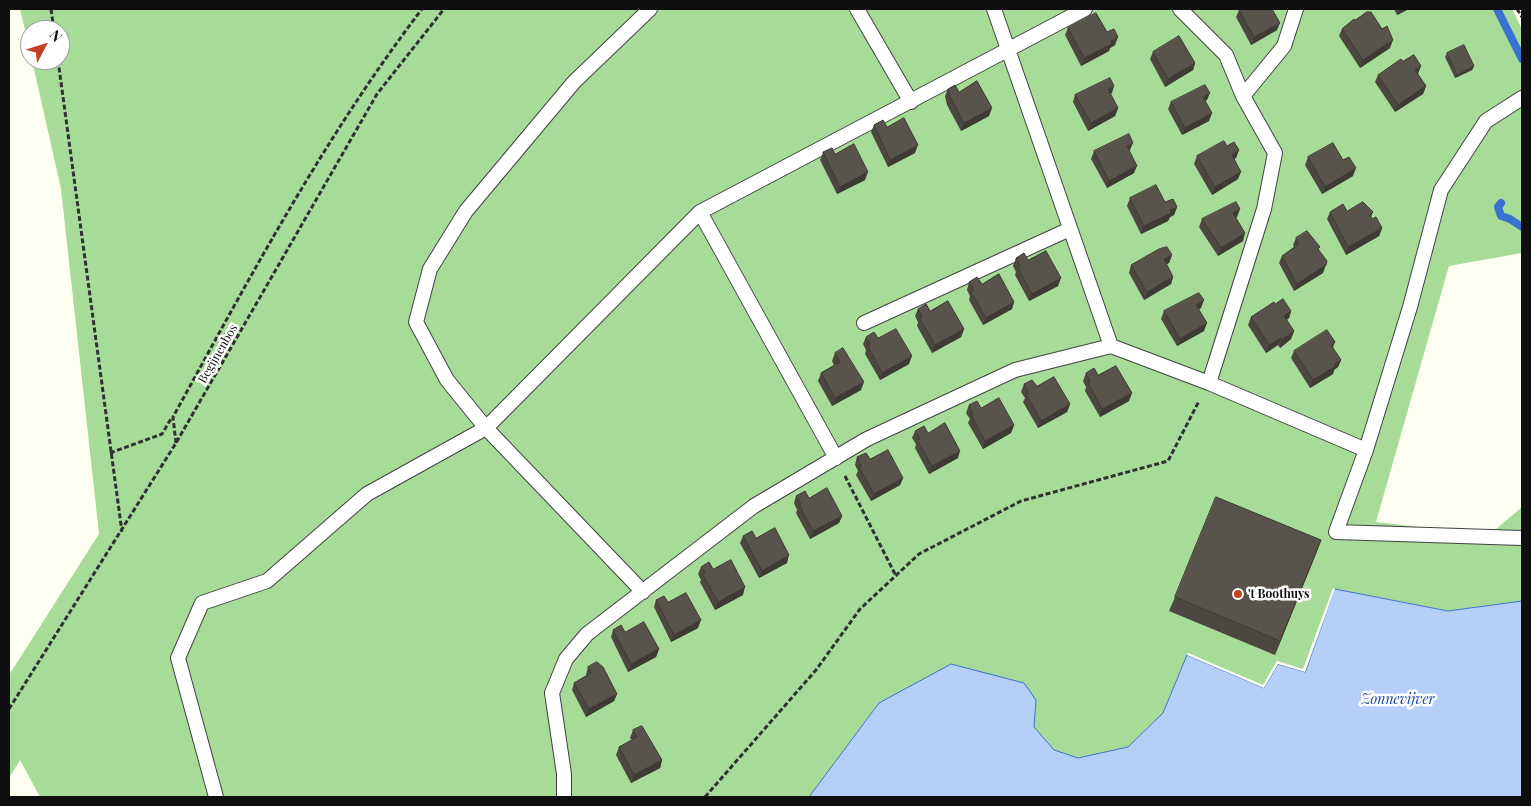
<!DOCTYPE html>
<html>
<head>
<meta charset="utf-8">
<style>
	body { margin:0 }
	#map { position:relative; width:1531px; height:806px; overflow:hidden; background:#fffff1; font-family:"Playfair Display",serif }
	canvas { display:block }
	.frame { position:absolute; inset:0; border:10px solid #0f0f0f; pointer-events:none }
	.north { position:absolute; left:20px; top:20px; width:50px; height:50px; box-sizing:border-box; background:#fff; border:1px solid #9f9f9f; border-radius:50%; rotate:50deg; font-size:14px; font-weight:700; line-height:20px; text-align:center; color:#0f0f0f }
	.north::after { content:''; display:block; margin:auto; width:18px; height:22px; background:#c34023; clip-path:polygon(50% 0,100% 100%,50% 72%,0 100%) }
</style>
</head>
<body>
<div id="map">
<canvas width="1531" height="806"></canvas>
<div class="frame"></div>
<div class="north">N</div>
</div>
<script>
const c = document.querySelector('canvas').getContext('2d');
c.lineJoin = 'round';
function paint(path, color) { c.fillStyle = color; c.fill(path, 'evenodd'); }
function stroke(path, color, width, dash) { c.strokeStyle = color; c.lineWidth = width; c.lineCap = dash ? 'butt' : 'round'; c.setLineDash(dash || []); c.stroke(path); }
function label(font, color, halo, rows, align = 'center') {
  c.font = font + ' "Playfair Display",serif'; c.lineWidth = 5; c.setLineDash([]); c.textBaseline = 'middle'; c.strokeStyle = halo; c.fillStyle = color; for (const [text, x, y, turn = 0] of rows) {
    c.save(); c.translate(x, y); c.rotate((+turn || 0) * Math.PI / 180); c.textAlign = isNaN(turn) ? turn : align; if (halo) c.strokeText(text, 0, 0); c.fillText(text, 0, 0); c.restore();
  }
}
paint(new Path2D(`
	M20 9H1512L1522 29V253L1449 266 1376 522 1489 535 1522 507V601L1449 611 1336 589 1305 672 1264 688 1187 655 1163 713 1128 747 1078 758 1054 750 1034 727 1036 700 879 703 809 797H40L20 760 9 778V675L99 534 61 189 32 60H60V30H30V51Z`), '#a7dc98');
const water = new Path2D(`
	M1335 589 1448 611 1522 601V797H809L879 703 951 664 1024 683 1036 700 1034 727 1054 750 1078 758 1128 747 1163 713 1187 655 1264 688 1278 664 1305 672Z`);
paint(water, '#b5cff8');
stroke(water, '#3a72d1', 1);
paint(new Path2D(`
	M1333 588 1335 589 1305 672 1278 664 1264 688 1187 655 1188 653 1263 685 1277 661 1303 669Z`), '#fffff1');
stroke(new Path2D(`
	M1497 9 1522 59
	M1501 203 1498 207 1501 216 1510 219 1522 227`), '#3a72d1', 8);
const service = new Path2D(`
	M857 9 911 102
	M994 9 1111 346
	M1180 9 1226 55 1243 96
	M1522 98 1486 121 1441 190 1410 307 1366 450 1336 532 1522 538
	M864 323 1070 229
	M1209 383 1264 209 1275 153 1243 96 1284 46 1296 9
	M836 458 700 212 1085 9
	M643 592 486 428 447 380 416 322 430 269 466 211 574 82 650 9
	M216 797 178 658 202 603 267 581 367 494 486 428 700 212
	M564 797V774L552 693 566 659 587 634 754 506 867 439 1015 370 1111 346 1209 383 1366 450`);
stroke(service, '#424242', 16);
stroke(new Path2D(`
	M51 9 54 30
	M1517 9 1522 17
	M58 60 122 532
	M176 443 173 417C250 277 325 136 422 9
	M110 453 162 434 172 417
	M845 476 896 576
	M9 709 176 443 377 94 444 9
	M705 797 816 670 860 609 919 554 1021 501 1168 461 1199 401`), '#313131', 3, [5, 2.5]);
stroke(service, '#fff', 14);
paint(new Path2D(`
	M1394 9H1409L1397 15Z
	M1239 10 1277 30 1251 45 1236 17Z
	M1355 20 1382 29 1390 48 1360 68 1339 36 1342 29Z
	M1068 28 1107 32 1115 45 1110 48 1109 51 1081 66 1065 35Z
	M1153 52 1195 63 1193 70 1165 87 1150 59Z
	M1447 53 1474 66 1472 70 1455 78 1445 57Z
	M1403 61 1418 74 1426 86 1423 94 1395 112 1375 82 1378 75Z
	M948 89 959 92 989 116 961 131 947 105 945 96Z
	M1112 93 1110 94 1118 108 1115 116 1088 131 1073 102 1075 95Z
	M1207 100 1205 101 1209 121 1182 135 1168 109 1171 102Z
	M874 125 887 127 915 153 888 167 871 132Z
	M1227 146 1239 150 1236 158 1234 159 1238 179 1212 195 1194 164 1197 156Z
	M1130 150 1129 151 1134 173 1107 188 1091 159 1094 151Z
	M823 152 835 154 865 180 837 194 820 160Z
	M1308 157 1353 176 1322 194 1305 165Z
	M1130 198 1165 202 1177 207 1174 215 1170 217 1168 221 1141 234 1127 206Z
	M1347 211 1373 212 1371 217 1382 228 1379 236 1346 255 1327 219 1330 212Z
	M1237 217 1236 218 1243 241 1218 256 1199 227 1202 219Z
	M1296 238 1319 250 1323 273 1294 291 1279 263 1282 256 1294 247 1293 245Z
	M1172 255 1169 263 1166 264 1173 277 1171 284 1144 300 1129 273 1131 265Z
	M1016 258 1028 260 1058 286 1029 301 1015 275 1016 272 1013 266Z
	M969 282 982 284 1014 302 1012 309 983 325 969 300 970 296 967 290Z
	M1275 304 1291 311 1289 318 1287 320 1294 331 1291 339 1280 348 1278 345 1266 353 1248 325 1251 317Z
	M1201 308 1199 309 1204 331 1177 346 1161 319 1164 311Z
	M918 309 930 311 964 329 961 337 932 353 917 326 918 322 915 316Z
	M866 337 878 338 909 364 880 380 865 354 866 350 863 344Z
	M1335 342 1333 348 1341 360 1338 367 1334 370 1333 374 1310 388 1291 358 1294 351Z
	M835 353 861 390 832 406 818 381 821 373 834 365 832 361Z
	M1086 373 1098 375 1129 401 1100 417 1085 391 1086 387 1083 381Z
	M1024 384 1037 386 1070 404 1067 412 1038 428 1023 402 1025 398 1021 392Z
	M969 405 981 408 1014 425 1011 433 983 449 968 423 970 419 966 413Z
	M915 431 928 433 958 458 929 474 915 448 916 444 912 438Z
	M857 457 870 459 903 478 900 485 871 501 856 475 858 471 855 465Z
	M796 496 809 498 842 516 839 523 810 539 796 513 797 510 794 503Z
	M743 536 756 538 787 563 759 578 740 543Z
	M1321 540 1275 655 1169 611 1175 597Z
	M701 567 713 569 743 595 715 610 700 582 701 580 698 574Z
	M656 600 698 628 671 642 654 607Z
	M613 630 625 632 659 649 656 657 628 672 611 637Z
	M588 667 617 694 614 701 586 717 572 690 574 683 586 676V675Z
	M633 730 662 760 660 768 631 783 616 755 619 747 632 740 630 738Z`), '#4c4740');
paint(new Path2D(`
	M1399 9H1409L1397 15Z
	M1280 23 1277 30 1251 45 1254 37Z
	M1118 37 1115 45 1110 48 1109 51 1081 66 1084 58Z
	M1393 40 1390 48 1360 68 1363 60Z
	M1195 63 1193 70 1165 87 1168 79Z
	M1421 66 1418 74 1412 78 1415 70Z
	M1474 66 1472 70 1455 78 1457 75Z
	M1114 86 1112 93 1105 97 1108 89Z
	M1426 86 1423 94 1395 112 1398 105Z
	M1210 93 1207 100 1200 104 1203 97Z
	M992 108 989 116 961 131 964 123Z
	M1118 108 1115 116 1088 131 1091 123Z
	M1212 113 1209 121 1182 135 1185 128Z
	M1133 143 1130 150 1124 154 1127 146Z
	M918 145 915 153 888 167 890 160Z
	M1239 150 1236 158 1229 162 1232 155Z
	M1137 166 1134 173 1107 188 1109 181Z
	M1356 168 1353 176 1322 194 1325 187Z
	M868 172 865 180 837 194 840 187Z
	M1241 172 1238 179 1212 195 1215 187Z
	M1177 207 1174 215 1170 217 1168 221 1141 234 1144 226Z
	M1240 209 1237 217 1230 221 1233 213Z
	M1382 228 1379 236 1346 255 1348 247Z
	M1245 233 1243 241 1218 256 1221 248Z
	M1172 255 1169 263 1161 267 1164 259Z
	M1326 265 1323 273 1294 291 1297 284Z
	M1173 277 1171 284 1144 300 1147 292Z
	M1061 278 1058 286 1029 301 1032 294Z
	M1204 300 1201 308 1194 313 1196 305Z
	M1014 302 1012 309 983 325 986 318Z
	M1291 311 1289 318 1281 323 1284 316Z
	M1207 323 1204 331 1177 346 1180 339Z
	M964 329 961 337 932 353 935 345Z
	M1294 331 1291 339 1280 348 1282 340Z
	M1281 338 1278 345 1266 353 1269 345Z
	M912 356 909 364 880 380 882 373Z
	M1341 360 1338 367 1334 370 1333 374 1310 388 1313 380Z
	M864 382 861 390 832 406 835 398Z
	M1132 393 1129 401 1100 417 1102 409Z
	M1070 404 1067 412 1038 428 1041 421Z
	M1014 425 1011 433 983 449 985 441Z
	M960 451 958 458 929 474 932 466Z
	M903 478 900 485 871 501 874 494Z
	M842 516 839 523 810 539 813 531Z
	M1321 540 1316 554 1275 655 1280 641Z
	M789 555 787 563 759 578 762 571Z
	M745 587 743 595 715 610 718 602Z
	M701 620 698 628 671 642 674 635Z
	M659 649 656 657 628 672 631 664Z
	M617 694 614 701 586 717 589 709Z
	M662 760 660 768 631 783 634 775Z`), '#3e3a34');
const building = new Path2D(`
	M1241 9H1272L1280 23 1254 37 1239 10Z
	M1367 12H1371L1382 29 1387 26 1393 40 1363 60 1342 29 1354 19 1355 20Z
	M1096 13 1107 32 1114 29 1118 37 1111 41 1112 44 1084 58 1068 28Z
	M1179 36 1195 63 1168 79 1153 52Z
	M1464 45 1474 66 1457 75 1447 53Z
	M1414 55 1421 66 1415 70 1426 86 1398 105 1378 75 1401 59 1403 61Z
	M1110 78 1114 86 1108 89 1118 108 1091 123 1075 95Z
	M977 81 992 108 964 123 950 97 948 89 955 85 959 92Z
	M1205 85 1210 93 1203 97 1212 113 1185 128 1171 102Z
	M904 118 918 145 890 160 874 125 883 120 887 127Z
	M1129 134 1133 143 1127 146 1137 166 1109 181 1094 151Z
	M1224 141 1227 146 1234 142 1239 150 1232 155 1241 172 1215 187 1197 156Z
	M1333 143 1343 160 1349 157 1356 168 1325 187 1308 157Z
	M854 144 868 172 840 187 823 152 832 148 835 154Z
	M1156 185 1165 202 1173 199 1177 207 1170 210 1171 213 1144 226 1130 198Z
	M1236 202 1240 209 1233 213 1245 233 1221 248 1202 219Z
	M1363 202 1373 212 1370 215 1372 219 1376 217 1382 228 1348 247 1330 212 1343 204 1347 211Z
	M1307 231 1320 247 1318 249 1327 261 1326 265 1297 284 1282 256 1299 244 1296 238Z
	M1167 247 1172 255 1164 259 1173 277 1147 292 1131 265 1159 249Z
	M1046 251 1061 278 1032 294 1018 268 1020 266 1016 258 1024 253 1028 260Z
	M999 274 1014 302 986 318 971 292 974 290 969 282 977 277 982 284Z
	M1199 293 1204 300 1196 305 1207 323 1180 339 1164 311Z
	M1283 299 1291 311 1284 316 1294 331 1282 340 1281 338 1269 345 1251 317 1274 302 1275 304Z
	M948 301 964 329 935 345 920 319 922 317 918 309 926 304 930 311Z
	M896 329 912 356 882 373 868 346 870 344 866 337 874 332 878 338Z
	M1327 330 1335 342 1331 345 1341 360 1335 364 1336 366 1313 380 1294 351Z
	M843 348 864 382 835 398 821 373 840 362 835 353Z
	M1116 366 1132 393 1102 409 1088 383 1090 382 1086 373 1094 368 1098 375Z
	M1054 377 1070 404 1041 421 1026 394 1029 393 1024 384 1032 380 1037 386Z
	M999 398 1014 425 985 441 971 415 973 414 969 405 977 401 981 408Z
	M945 423 960 451 932 466 917 440 920 439 915 431 924 426 928 433Z
	M888 450 903 478 874 494 859 467 861 466 857 457 866 453 870 459Z
	M827 488 842 516 813 531 799 505 801 504 796 496 805 491 809 498Z
	M1216 497 1321 540 1280 641 1175 597Z
	M775 528 789 555 762 571 743 536 752 531 756 538Z
	M731 560 745 587 718 602 703 575 705 573 701 567 709 562 713 569Z
	M686 593 701 620 674 635 656 600 664 596 668 602Z
	M644 622 659 649 631 664 613 630 621 625 625 632Z
	M597 662 603 667 617 694 589 709 574 683 591 673 588 667Z
	M642 726 662 760 634 775 619 747 637 737 633 730Z`);
paint(building, '#58534b');
stroke(building, '#3e3a34', 1);
for (const [x, y, r, color] of [
	[1238,594,5,"#c34023"]
]) { const dot = new Path2D(); dot.arc(x, y, r, 0, 2 * Math.PI); c.fillStyle = color; c.fill(dot); stroke(dot, '#fff', 2); }
label('12px', '#0f0f0f', '#fff', [
	["Begijnenbos",218,354,-60]
]);
label('bold 12px', '#0f0f0f', '#fff', [
	["'t Boothuys",1248,594]
], 'left');
label('italic 14px', '#1445a5', '#fff', [
	["Zonnevijver",1398,700]
]);
</script>
</body>
</html>
